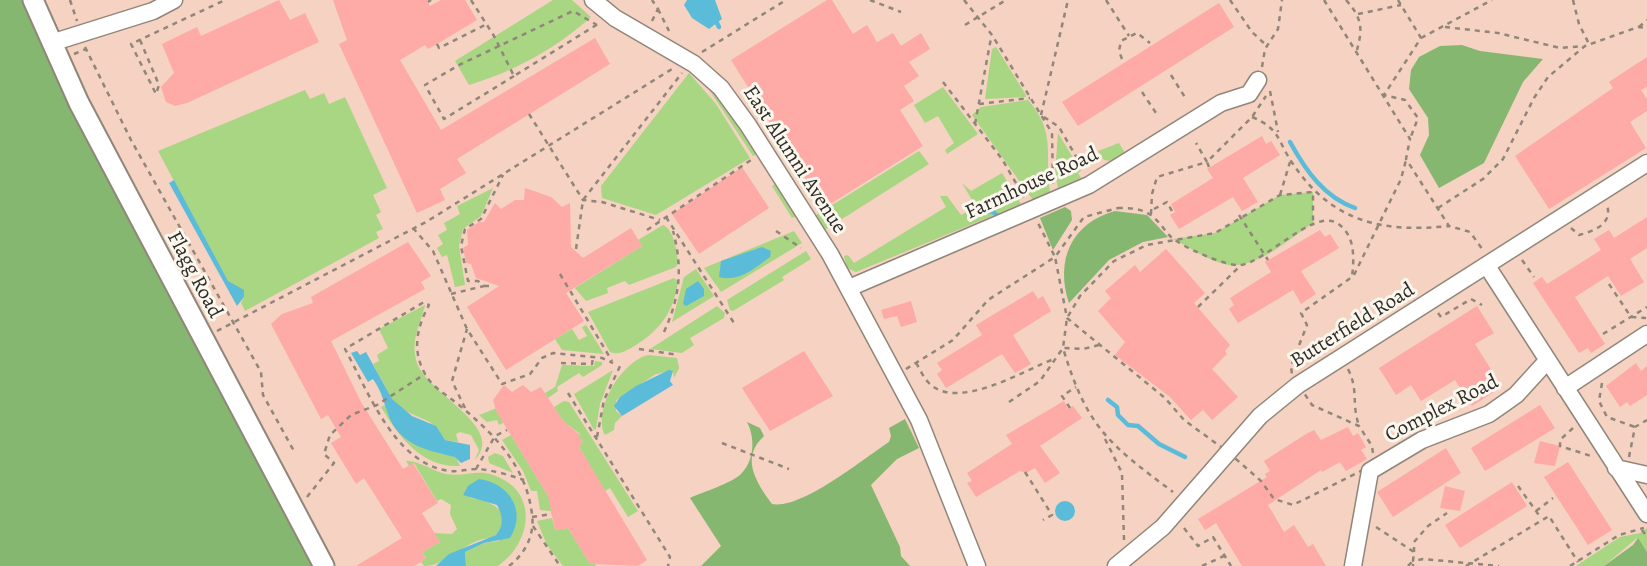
<!DOCTYPE html>
<html>
<head>
<meta charset="utf-8">
<style>
	body { margin:0 }
	canvas { display:block; background:#f6e0c7 }
</style>
</head>
<body>
<canvas width="1647" height="566"></canvas>
<script>
const c = document.querySelector('canvas').getContext('2d');
c.lineJoin = 'round';
function paint(path, color) { c.fillStyle = color; c.fill(path, 'evenodd'); }
function stroke(path, color, width, dash) { c.strokeStyle = color; c.lineWidth = width; c.lineCap = dash ? 'butt' : 'round'; c.setLineDash(dash || []); c.stroke(path); }
function label(font, color, halo, rows, align = 'center') {
  c.font = font + ' Alegreya,serif'; c.lineWidth = 6; c.setLineDash([]); c.textBaseline = 'middle'; c.strokeStyle = halo; c.fillStyle = color; for (const [text, x, y, turn = 0] of rows) {
    c.save(); c.translate(x, y); c.rotate((+turn || 0) * Math.PI / 180); c.textAlign = isNaN(turn) ? turn : align; if (halo) c.strokeText(text, 0, 0); c.fillText(text, 0, 0); c.restore();
  }
}
paint(new Path2D(`
	M0 0H1647V566H0Z`), '#f5d2c2');
paint(new Path2D(`
	M553 0H572L591 17C555 49 515 71 469 85L455 61Z
	M996 47 1026 95V97L985 99 992 49Z
	M689 73 716 104 750 158 656 215 602 198 601 186Z
	M704 82 737 119 757 154 753 156Z
	M943 87 978 134 947 154 945 150 954 143 938 116 925 123 914 105Z
	M305 90 310 99 324 93 329 104 345 97 387 188 373 195 381 212 376 215 383 229 376 232 379 238 245 311 241 303 244 297 228 282 158 151Z
	M1028 100C1057 133 1044 155 1050 192L1033 200 972 115 981 107Z
	M1058 133 1081 171 1078 173 1081 178 1058 188 1055 173Z
	M1119 143 1125 153 1111 161 1104 160 1098 151Z
	M919 151 929 164 823 231 816 215Z
	M1002 173 1021 204 856 272 847 268 844 256 848 255 854 263 946 207 940 196H947L961 215 976 207 962 183 971 191Z
	M778 182 798 215 792 218 772 186Z
	M493 188 481 216 463 229 459 246 465 285 455 287 447 255 442 257 437 248 443 244 438 235 447 230 444 223 460 214 457 206Z
	M1313 192V223C1290 238 1254 272 1224 264 1207 260 1189 247 1173 239L1215 233 1280 195Z
	M663 225C675 231 676 250 678 262L676 267 629 285 625 281 607 288 608 293 586 301 575 288 642 246 638 240Z
	M794 231 802 243 721 292 704 268Z
	M806 251 811 259 782 277 784 280 733 311 730 310 727 300Z
	M696 269 714 296 672 322 684 277Z
	M674 278 678 281C674 311 661 329 636 345 627 350 620 356 610 352L588 312Z
	M425 305C420 326 410 340 417 363 427 394 507 427 475 460L479 450 471 435 460 432 456 434 458 442 445 440 430 422 403 410 392 399 373 364 379 361 377 355 388 348 379 329Z
	M717 306 725 313 724 318 690 338 694 345 682 353 650 349Z
	M586 325 604 354 562 350 555 339 572 329 579 340 587 336 582 327Z
	M648 355 677 358 679 368 674 378 673 371 656 374 620 397 616 401V411L622 416 615 423 614 430 605 435C592 410 622 361 648 355Z
	M595 361 602 362V365L583 377 579 373 557 387 558 391 548 398 545 393 555 387 562 365 594 366Z
	M613 370 600 404 596 429 594 430 574 394Z
	M564 401 569 402 638 511 628 517 610 488 605 491 579 447 583 441 578 437 580 434 563 421 554 407Z
	M385 405C397 441 421 449 456 457L460 466C422 468 399 437 381 407Z
	M497 408 503 423 499 425 497 420 487 422 479 415Z
	M511 435 551 501V511L540 510 537 491H531L523 471 502 440Z
	M495 453 503 456 513 473 489 463 488 457Z
	M406 461C419 460 434 472 447 474 462 477 476 470 490 474 539 488 534 541 498 566H466L465 552 484 543 499 541 507 493 468 498C485 498 518 512 498 533 492 539 484 538 477 541 459 548 444 566 424 566L421 562 426 558 422 552 440 542 434 533 452 534 457 529 450 514 451 505 441 499 437 501 414 463 409 466Z
	M552 518 555 530 568 528 590 564 594 562 596 566H563L547 545 537 521Z
	M1647 528V552L1637 538 1604 566H1576L1620 537 1640 533Z`), '#a9d683');
paint(new Path2D(`
	M0 0H38L329 566H0Z
	M1462 45 1480 51 1543 59 1523 82 1484 163 1439 188 1420 155 1429 135 1428 118 1409 89 1411 70 1419 57 1440 46Z
	M1065 207 1071 211 1072 220 1053 250 1040 218Z
	M1115 211 1147 215 1168 237 1143 242 1109 260 1069 303C1055 261 1071 223 1115 211Z
	M905 419 919 448 897 459 871 485 900 547 901 556 910 566H701L721 546 690 498C703 492 732 483 741 474 755 460 755 437 747 422L760 428 764 436C740 458 756 482 772 504 801 510 863 459 889 442L891 436 889 428Z
	M1638 538 1647 552V566H1604L1633 545Z`), '#86b771');
paint(new Path2D(`
	M687 0H715L722 19 709 29 692 18 684 5Z
	M174 180 228 281 244 290V297L237 306 169 183Z
	M762 247 771 251 770 257C755 268 738 283 719 277L721 261Z
	M698 281 704 289V296L686 306 683 304 686 289Z
	M357 351 360 355 366 352 392 399 412 416 436 426 445 440 470 445V459L461 463 455 457C430 451 402 446 390 419 384 405 383 393 373 379L368 382 351 353Z
	M669 370 673 371 670 381 673 385 622 416 614 406 620 397 636 386Z
	M479 479C510 483 527 512 510 538L484 543 465 552 466 566H436L449 554 496 535C504 526 503 516 497 505L463 495 468 486Z
	M1055 511a10 10 0 1 1 20 0a10 10 0 1 1-20 0Z`), '#5bbcda');
stroke(new Path2D(`
	M717 23 719 27
	M1290 142C1306 171 1324 197 1355 208
	M983 213 992 211 999 217
	M1108 400 1117 407 1118 415 1128 425 1138 426 1159 444 1185 457`), '#5bbcda', 4.5);
paint(new Path2D(`
	M279 0 290 20 305 13 319 42 187 103 175 106 166 102 161 87 174 73 162 44 197 27 201 36Z
	M333 0H427L430 6 441 0H465L477 20 437 44 428 49 425 45 400 60 441 130 595 38 610 64 457 159 466 173 440 189 445 200 417 213 339 44 347 40Z
	M827 0H832L853 34 867 25 877 42 893 33 901 46 921 33 930 49 909 62 919 76 904 86 914 101 900 110 923 146 824 208 731 60Z
	M1219 3 1234 27 1078 126 1062 102Z
	M1647 57V87L1641 90 1647 99V111L1630 122 1646 148 1549 209 1515 156 1613 88 1609 82Z
	M1262 136 1266 144 1271 141 1280 155 1243 178 1258 202 1242 211 1233 197 1179 229 1170 215 1175 212 1171 204 1213 178 1207 169Z
	M742 167 769 208 699 254 672 214Z
	M525 188 551 197 562 207 570 203 571 247 583 258 631 228 642 246 566 293 584 321 506 370 467 307 499 286 476 278 471 264 466 263 463 248 468 245 467 230 479 222H484L495 203 501 209 515 200H524Z
	M1647 217V248L1630 259 1644 282 1621 296 1608 276 1575 297 1605 344 1591 353 1588 348 1579 353 1533 283 1542 277 1547 284 1601 250 1594 239 1609 230 1614 238Z
	M1320 230 1325 237 1330 234 1339 248 1301 271 1316 294 1301 304 1293 290 1238 323 1229 309 1234 305 1230 298 1271 272 1265 262Z
	M408 242 431 276 421 282 425 289 331 341 361 402 403 469 413 463 438 503 422 513 440 542 422 552 426 559 414 566H356L402 538 364 478 356 484 331 443 341 437 328 415 321 419 271 324 282 314 313 303 311 297Z
	M1166 249 1205 293 1194 303 1230 345 1225 351 1227 354 1212 369 1238 397 1212 420 1203 410 1191 420 1170 397 1115 355 1125 342 1098 311 1111 298 1105 291 1135 265 1140 272Z
	M1033 291 1038 299 1043 296 1051 311 1013 335 1031 364 1015 373 1002 354 946 388 937 374 942 370 937 363 982 335 976 325Z
	M911 301 917 322 901 327 897 316 884 319 881 310Z
	M1477 306 1494 333 1475 344 1502 387 1472 406 1455 380 1421 401 1411 385 1396 395 1379 368Z
	M804 351 833 396 770 431 742 388Z
	M1636 363 1641 371 1647 366V395L1630 406 1627 402 1620 407 1606 386Z
	M504 385 512 392 523 385 531 392 541 387 563 421 580 435 578 437 583 441 579 447 647 560 638 566 590 564 568 528 555 530 548 496 496 411 493 400Z
	M1064 401 1068 409 1073 406 1082 418 1040 446 1060 473 1045 483 1035 468 1026 473 1020 471 976 497 967 483 972 481 967 473 1012 444 1006 435Z
	M1540 405 1555 428 1485 471 1471 448Z
	M1348 427 1353 436 1358 433 1366 447 1361 450 1367 459 1346 471 1340 462 1322 472 1321 470 1268 505 1284 532 1294 525 1308 547 1313 544 1326 566H1242L1216 523 1205 530 1198 519 1267 477 1265 474 1270 471 1264 461 1306 434 1314 430 1321 440Z
	M1540 441 1560 446 1555 466 1534 463Z
	M1446 448 1461 473 1393 517 1377 492Z
	M1568 462 1612 530 1588 545 1544 477Z
	M1512 482 1527 506 1460 548 1445 525Z
	M1445 486 1465 491 1460 511 1440 508Z`), '#feaaa6');
const minor = new Path2D(`
	M593 0 615 18 694 64 721 88 748 125 830 254 919 420 977 566
	M51 43 153 11 174 0
	M1487 266 1647 514
	M849 288 1089 185 1221 103 1249 94 1258 80
	M1565 388 1647 334
	M1616 468 1647 475
	M1116 566 1163 527 1260 416 1298 385 1647 163
	M1353 566 1370 471 1422 440 1489 414 1516 395 1547 361`);
const tertiary = new Path2D(`
	M33 0 79 103 324 566`);
stroke(minor, '#908679', 19);
stroke(tertiary, '#908679', 23);
stroke(new Path2D(`
	M70 0 77 21
	M471 0 494 36 514 76 598 24
	M870 0 901 12
	M964 0 992 35 1052 133 1053 184
	M1106 0 1129 36
	M1230 0 1252 32 1267 46
	M1324 0 1410 139 1406 159 1449 226 1470 232 1483 250
	M1346 0C1362 18 1363 28 1357 50
	M1398 0 1421 38 1384 95 1405 100 1418 118 1410 139
	M1573 0 1579 24 1589 44
	M428 2 431 0
	M658 9 669 31
	M1358 14 1401 5
	M652 21 658 9 652 0
	M965 25 1006 0
	M1445 27 1498 33 1560 48 1583 46
	M1639 27 1647 20
	M1421 38 1492 0
	M140 40 159 85 156 94 131 44 225 0
	M437 44 439 48 487 24
	M85 47 131 140 261 372 263 395 295 453
	M702 52 786 0
	M74 54 86 49
	M1122 59 1119 51 1121 41 1137 33 1150 43
	M1262 67 1265 49 1278 29 1282 0
	M1171 75 1186 99
	M514 76 444 119 425 85 459 65 573 11 597 25
	M943 82 1002 159 1024 197
	M1270 91 1278 132
	M1142 92 1158 116
	M979 104 1030 98
	M529 114 583 200 602 202 660 220
	M1041 115 1068 0
	M1044 117 1059 127 1085 172
	M1252 117C1281 129 1277 141 1293 164 1332 222 1382 233 1449 226
	M975 124 991 38
	M1209 167 1207 162 1252 117 1266 96
	M1280 195 1290 162
	M1118 208C1128 208 1140 208 1149 214 1158 219 1164 230 1171 237 1182 247 1227 267 1241 265 1267 261 1313 209 1337 223 1356 235 1354 259 1352 277L1301 313 1307 325 1291 366 1292 375 1312 405 1359 426 1372 446 1374 461 1370 471H1361L1293 505 1274 499 1261 481 1228 452 1184 420 1165 398 1067 318 1055 257 1084 217Z
	M1438 208 1483 179 1503 159 1534 98 1548 77 1585 46 1638 27 1647 28
	M1154 209 1167 202 1173 213
	M1151 214 1152 194 1157 177 1207 162 1196 143
	M1239 215 1268 260
	M666 217 734 323
	M413 228 433 251 467 329 502 384 530 374 542 358 553 353 602 358 613 363
	M1571 228 1579 235C1594 231 1613 224 1607 205
	M647 230 754 158
	M776 231 801 248
	M576 249 583 200 682 73
	M1522 260 1534 277
	M560 274 612 361
	M1354 275 1401 179 1406 160
	M1609 284 1631 317 1646 318
	M484 286H493
	M451 294 484 286 478 281H468L461 246 465 229 481 219 503 175
	M1198 307 1241 265
	M1438 313 1441 317 1471 299 1482 305
	M217 331 426 222 672 69
	M664 332C680 297 683 268 673 231
	M1603 334 1647 307
	M1099 345 1083 349 1063 348C1087 428 1109 444 1173 492
	M639 349 678 355
	M561 363 592 364 593 357
	M916 363C920 369 923 377 928 382 956 413 1024 370 1054 359
	M906 369 953 340 988 300 1055 257 1037 221
	M1348 369C1359 391 1351 402 1359 426
	M1602 383 1599 401 1607 417 1635 427
	M568 393 670 557 668 566
	M1009 402 1040 381 1063 348 1067 318 1080 296 1114 261 1147 245 1215 233 1280 195 1313 192V223
	M465 408 452 381 467 329
	M1070 408 1062 396 1076 387
	M1573 428 1560 440V446L1591 456
	M597 437 604 400 622 362
	M1105 439 1122 473 1124 540
	M722 443 789 469
	M1629 457 1635 427 1647 420
	M476 469 495 436 507 430
	M1025 472 1052 515 1043 520
	M1518 486 1541 518
	M307 497 334 463 324 454 330 435 351 415 377 405 425 374
	M1536 511 1553 498
	M532 517 552 514
	M533 526 560 566
	M1376 527 1414 552 1413 561 1423 559 1499 566
	M1184 528 1198 546 1213 537 1231 566
	M1642 530 1647 537
	M1414 552V542L1428 526 1447 513
	M509 566C525 554 535 535 532 514 526 466 495 435 459 405 446 394 432 388 424 372 412 349 417 327 429 305L424 302 345 349C368 391 395 465 450 471 459 472 468 469 477 469 493 470 509 475 524 480
	M1202 566 1224 556
	M1408 566 1413 561V566
	M1466 566 1549 516 1578 562
	M1570 566 1619 535 1644 528`), '#908679', 2.5, [5, 5]);
stroke(minor, '#fff', 16);
stroke(tertiary, '#fff', 19);
label('21px', '#2b2b2b', '#fbf7ec', [
	["East Alumni Avenue",794,160,57],
	["Farmhouse Road",1032,184,-25],
	["Flagg Road",194,275,62],
	["Butterfield Road",1353,326,-32],
	["Complex Road",1442,409,-27]
]);
</script>
</body>
</html>
